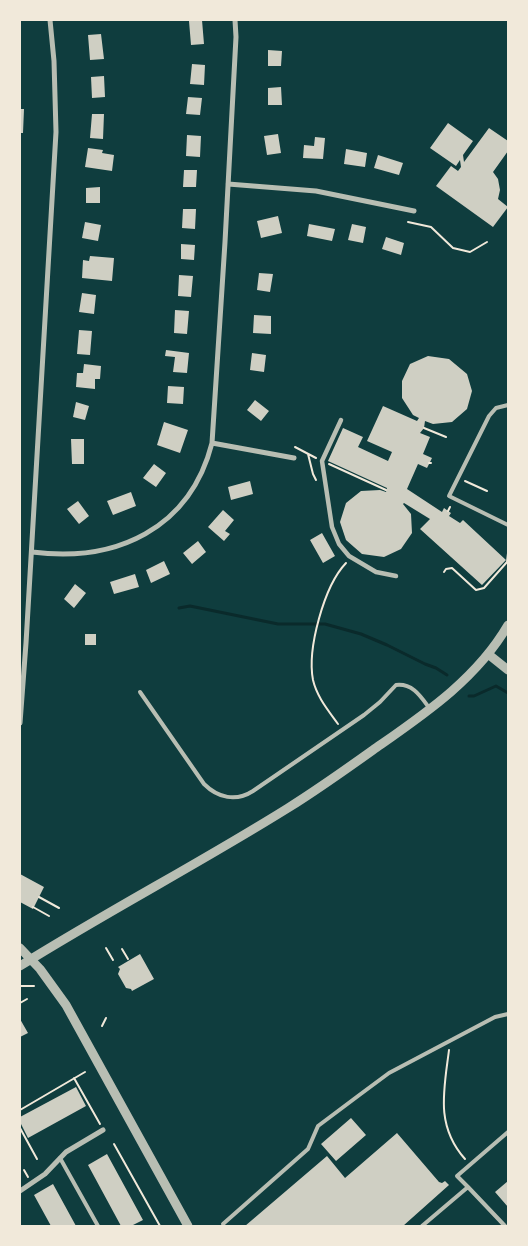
<!DOCTYPE html>
<html>
<head>
<meta charset="utf-8">
<style>
	body { margin:0 }
	#map { position:relative; width:528px; height:1246px; overflow:hidden; background:#0f3d3e; font-family:Manrope,sans-serif }
	canvas { display:block }
	.frame { position:absolute; inset:0; border:21px solid #f1e9da; pointer-events:none }
</style>
</head>
<body>
<div id="map">
<canvas width="528" height="1246"></canvas>
<div class="frame"></div>
</div>
<script>
const c = document.querySelector('canvas').getContext('2d');
c.lineJoin = 'round';
function stroke(path, color, width, dash) { c.strokeStyle = color; c.lineWidth = width; c.lineCap = dash ? 'butt' : 'round'; c.setLineDash(dash || []); c.stroke(path); }
function paint(path, color) { c.fillStyle = color; c.fill(path, 'evenodd'); }
stroke(new Path2D(`
	M179 608 190 606 278 624H325L361 634 387 645 425 664 436 668 447 675
	M469 696H474L496 686 508 693`), '#0a2a2b', 3);
paint(new Path2D(`
	M202 20 204 44 191 45 189 21Z
	M101 34 104 59 90 60 88 35Z
	M268 50 282 51 281 66H268Z
	M192 64 205 65 204 85 190 84Z
	M104 76 105 97 92 98 91 77Z
	M281 87 282 105H268V88Z
	M188 97 202 98 200 115 186 114Z
	M20 109H24L23 133H20Z
	M92 114H104L103 139 90 138Z
	M448 123 473 141 463 155 464 162 489 128 508 141V151L493 172 498 179 500 190 498 199 508 207 493 227 436 186 451 166 458 171 461 167 460 160 456 166 430 148Z
	M278 134 281 153 267 155 264 136Z
	M187 135 201 136 200 157 186 156Z
	M315 137 325 138 323 159 303 158 304 145 314 146Z
	M88 148 103 150 102 153 114 155 112 171 85 167Z
	M346 149 367 153 365 167 344 164Z
	M378 155 403 163 399 175 374 168Z
	M184 170H197L196 187H183Z
	M100 187V203H86V188Z
	M183 209H196L195 229 182 228Z
	M278 216 282 233 261 238 257 221Z
	M85 222 101 225 98 241 82 238Z
	M309 224 335 229 332 241 307 236Z
	M352 224 366 227 363 243 348 240Z
	M386 237 404 243 401 255 382 249Z
	M181 244 195 245 194 260 181 259Z
	M90 256 114 258 112 281 82 278 83 260 89 261Z
	M259 273 273 274 270 292 257 290Z
	M179 275 193 276 191 297 178 296Z
	M82 293 96 295 94 314 79 312Z
	M175 310 189 311 187 334 174 333Z
	M254 315 271 316V334L253 333Z
	M79 330 92 331 90 355 77 354Z
	M166 350 189 353 187 373 173 372 175 357 165 356Z
	M252 353 266 355 264 372 250 370Z
	M428 356 449 359 467 374 472 391 467 409 452 422 433 424 425 421 424 428 420 433 430 437 423 454 432 458 427 468 418 464 407 489 442 512 444 508 451 513 449 516 460 523 463 520 506 560 482 585 420 529 430 519 404 503 403 504 411 514 412 533 401 549 384 557 362 554 346 540 340 522 346 503 361 491 380 490 386 492 387 488 328 461 343 428 363 437 358 447 388 461 392 452 367 441 383 406 417 421 419 418 413 415 402 398V381L410 364Z
	M84 364 101 366 100 379H95V389L76 387 77 373H83Z
	M168 386 184 387 183 404 167 403Z
	M255 400 269 411 261 421 247 410Z
	M76 402 89 406 85 420 73 417Z
	M164 422 188 430 180 453 157 445Z
	M71 439H84V464H72Z
	M154 464 166 473 156 487 143 478Z
	M250 481 253 494 231 500 228 487Z
	M131 492 136 506 113 515 107 501Z
	M78 501 89 516 79 524 67 509Z
	M223 510 234 520 225 531 230 534 224 541 208 527Z
	M322 533 335 556 323 563 310 540Z
	M198 541 206 552 192 564 183 553Z
	M164 561 170 574 151 583 146 570Z
	M135 574 139 587 114 594 110 582Z
	M75 584 86 593 74 608 64 599Z
	M85 634H96V645H85Z
	M20 874 44 887 33 909 20 902Z
	M140 954 154 979 132 991 131 989 126 988 118 974 120 969 118 967Z
	M20 1019 28 1033 20 1037Z
	M76 1087 86 1106 28 1138 20 1122V1117Z
	M351 1118 366 1135 336 1161 321 1144Z
	M397 1133 439 1182 442 1183 445 1181 449 1185 403 1226H245L327 1156 345 1178Z
	M107 1154 143 1220 131 1226H121L88 1165Z
	M508 1181V1207L495 1192Z
	M53 1184 76 1226H51L34 1195Z`), '#cfcfc3');
stroke(new Path2D(`
	M408 222 431 227 453 248 470 252 487 242
	M424 428 446 437
	M295 447 316 458
	M308 454 313 474 316 480
	M429 463H431
	M329 464 386 490
	M465 481 487 491
	M448 511 450 507
	M444 572 446 569 452 568 476 590 484 588 507 562 508 553
	M338 724C328 710 317 697 313 680 307 649 324 586 346 563
	M39 897 59 908
	M33 907 49 916
	M106 948 113 960
	M122 949 128 959
	M20 986H34
	M20 1003 27 999
	M102 1026 106 1018
	M449 1050C444 1090 435 1125 465 1159
	M74 1078 100 1124
	M20 1110 85 1072
	M20 1128 37 1159
	M114 1144 160 1226
	M24 1170 28 1177`), '#f1e9da', 2);
stroke(new Path2D(`
	M508 405 496 408 489 416 449 496 508 525
	M140 692 204 784C218 798 236 802 253 791L364 715 380 702 396 685C413 683 421 697 430 709
	M60 1158 98 1226
	M468 1187 457 1176 508 1132
	M223 1224 308 1149 318 1126 358 1096 389 1073 495 1017 508 1014
	M422 1226 468 1187 505 1226`), '#b8beb3', 4);
stroke(new Path2D(`
	M341 420 322 461 332 527 339 544 349 556 376 572 396 576`), '#b8beb3', 4.5);
stroke(new Path2D(`
	M228 184 316 191 414 211
	M212 443 294 458
	M32 552C116 563 190 529 212 443L225 242 236 37 235 20
	M20 723 26 643 56 132 54 61 50 20
	M20 1191 45 1174 66 1152 103 1130`), '#b8beb3', 5);
stroke(new Path2D(`
	M488 654 508 670
	M20 948 40 969 66 1005 188 1226
	M20 966C108 911 200 863 288 808 317 790 345 770 373 750 423 715 476 680 508 625`), '#b8beb3', 9);
</script>
</body>
</html>
